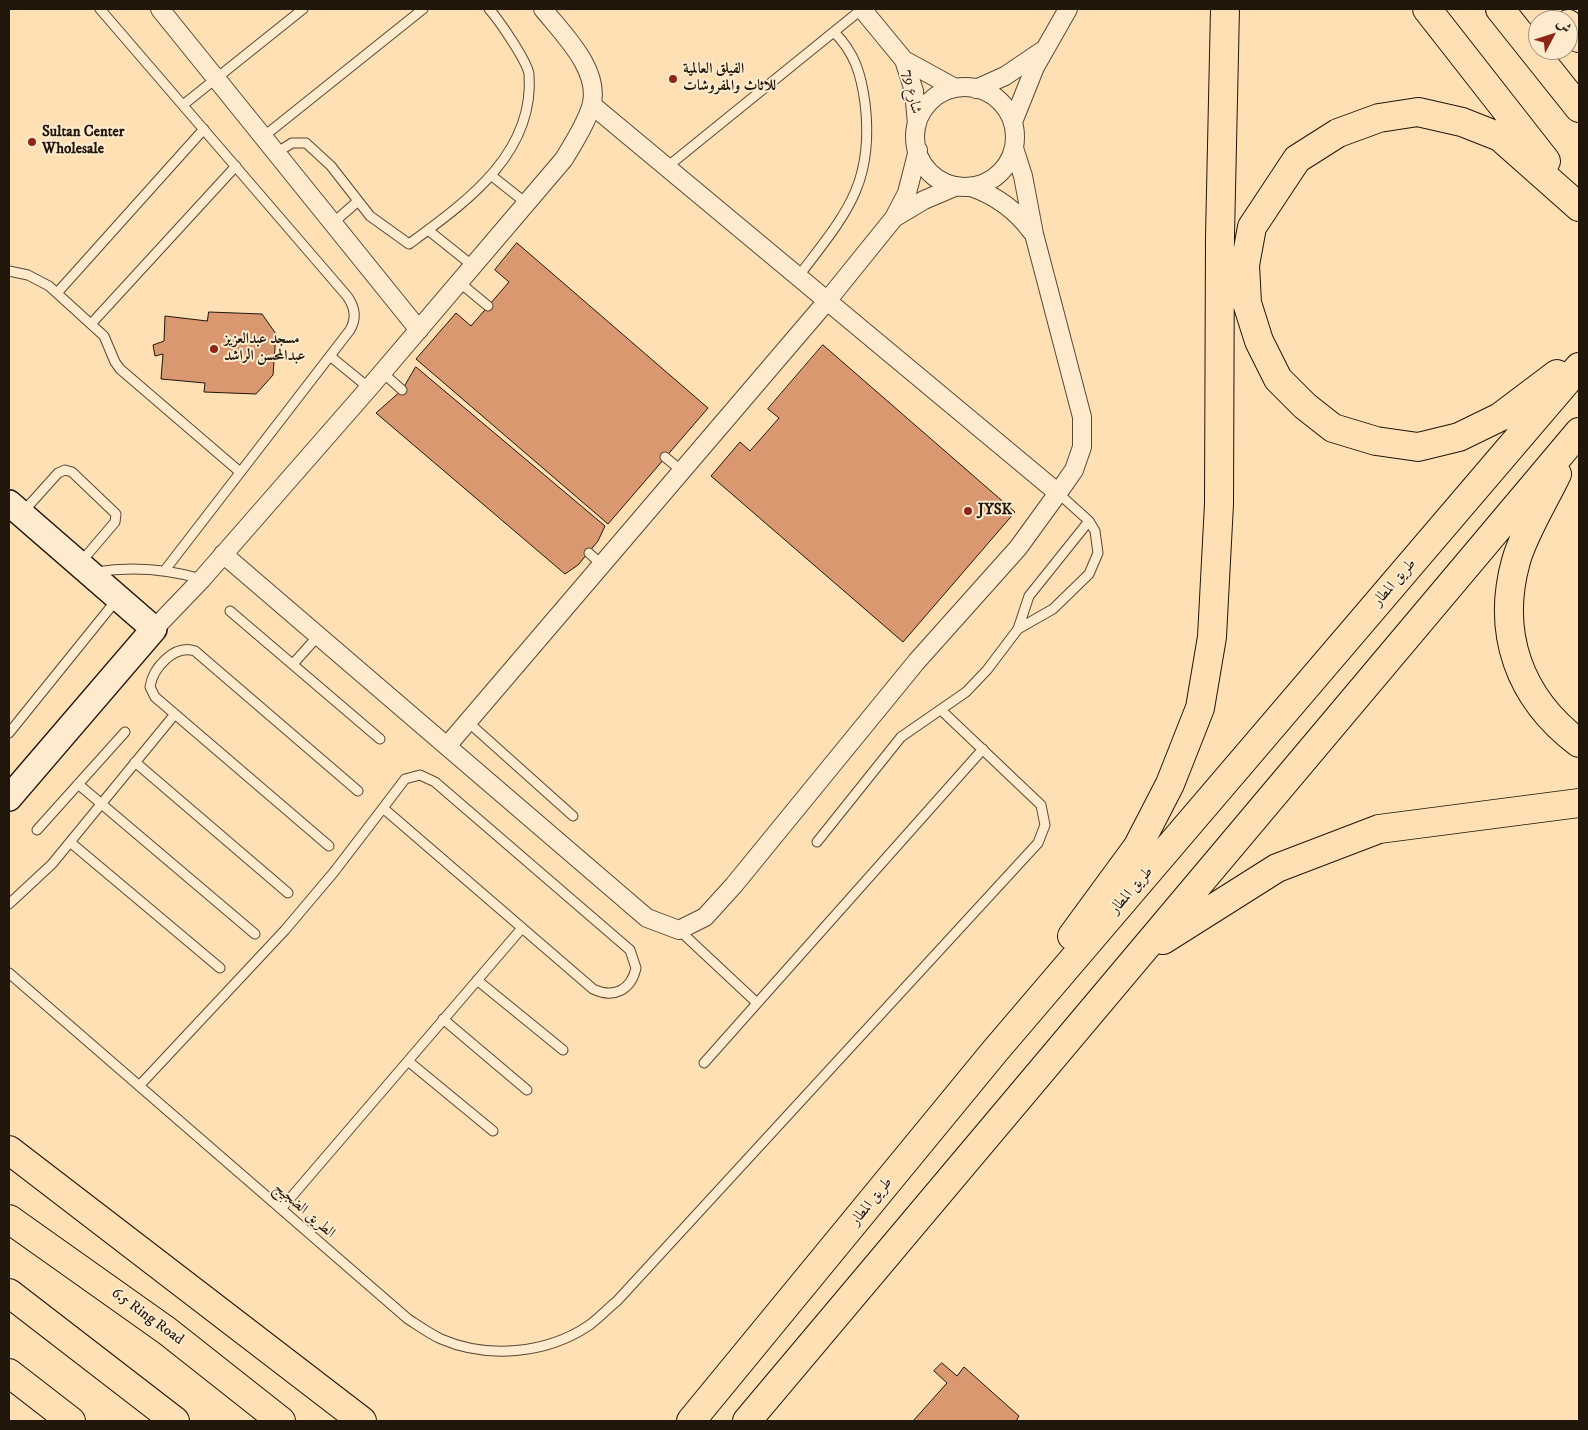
<!DOCTYPE html>
<html>
<head>
<meta charset="utf-8">
<style>
	body { margin:0 }
	#map { position:relative; width:1588px; height:1430px; overflow:hidden; background:#fee0b4; font-family:"IM FELL DW Pica",Amiri,serif }
	canvas { display:block }
	.frame { position:absolute; inset:0; border:10px solid #20160a; pointer-events:none }
	.north { position:absolute; left:1528px; top:10px; width:50px; height:50px; box-sizing:border-box; background:#feebce; border:1px solid #a59680; border-radius:50%; rotate:50deg; font-size:14px; font-weight:700; line-height:20px; text-align:center; color:#20160a }
	.north::after { content:''; display:block; margin:auto; width:18px; height:22px; background:#8f2418; clip-path:polygon(50% 0,100% 100%,50% 72%,0 100%) }
</style>
</head>
<body>
<div id="map">
<canvas width="1588" height="1430"></canvas>
<div class="frame"></div>
<div class="north">ش</div>
</div>
<script>
const c = document.querySelector('canvas').getContext('2d');
c.lineJoin = 'round';
function paint(path, color) { c.fillStyle = color; c.fill(path, 'evenodd'); }
function stroke(path, color, width, dash) { c.strokeStyle = color; c.lineWidth = width; c.lineCap = dash ? 'butt' : 'round'; c.setLineDash(dash || []); c.stroke(path); }
function label(font, color, halo, rows, align = 'center') {
  c.font = font + ' "IM FELL DW Pica",Amiri,serif'; c.lineWidth = 4; c.setLineDash([]); c.textBaseline = 'middle'; c.strokeStyle = halo; c.fillStyle = color; for (const [text, x, y, turn = 0] of rows) {
    c.save(); c.translate(x, y); c.rotate((+turn || 0) * Math.PI / 180); c.textAlign = isNaN(turn) ? turn : align; if (halo) c.strokeText(text, 0, 0); c.fillText(text, 0, 0); c.restore();
  }
}
const building = new Path2D(`
	M517 243 708 408 608 524 416 359 456 313 471 326 509 282 495 270Z
	M209 312 262 314 276 334 273 375 256 394 204 392 205 383 161 379 163 354 155 356 153 345 164 341 165 316 207 321Z
	M823 345 1015 512 903 642 711 476 740 442 750 451 779 418 768 409Z
	M416 367 605 526 598 541 578 565 565 574 376 413 402 390Z
	M942 1363 957 1376 964 1367 1019 1416 1016 1421H913L947 1383 934 1371Z`);
paint(building, '#d9986f');
stroke(building, '#20160a', 1);
const lane = new Path2D(`
	M100 9 347 296C355 307 357 318 350 330L165 570
	M183 105 303 9
	M263 137 423 9
	M276 153 292 143H306L331 166 370 216 409 244C466 202 535 154 529 74 527 61 499 20 489 9
	M667 167 862 9
	M492 176 526 203
	M333 223 358 201
	M428 230 473 266
	M9 271 28 275 49 286 104 336 115 362 120 369 240 472
	M798 277C844 216 875 185 865 103 861 74 855 53 834 32
	M459 282 488 306
	M57 293 204 129
	M91 324 236 166
	M330 356 369 388
	M382 372 402 390
	M665 457 682 471
	M22 513 58 473 65 470 72 472 116 514 115 522 81 562
	M589 553 602 565
	M96 572C132 566 167 569 202 579
	M230 611 380 739
	M1018 629 1029 596 1089 521
	M293 664 318 636
	M468 722 573 816
	M9 733 118 598
	M135 762 288 893
	M420 775 435 782 630 950 636 968C631 990 614 999 593 989L383 808 405 779Z
	M78 784 255 934
	M37 830 125 732
	M70 842 220 968
	M817 842 901 737 966 692 987 670 1018 629 1053 609 1089 574 1098 553 1095 531 1089 521 1058 493
	M329 846 155 697 150 687C153 667 175 644 195 651L358 791
	M9 904 52 864 175 714
	M679 930 757 1003
	M9 973 408 1319C419 1326 430 1334 441 1339 487 1359 546 1354 588 1326 598 1319 607 1309 617 1301L1038 843 1045 825 1041 805 941 710
	M477 980 563 1050
	M443 1019 527 1090
	M408 1061 493 1131
	M704 1063 983 749
	M139 1086 285 930 334 872 383 808
	M281 1209 522 928`);
const street = new Path2D(`
	M160 9 419 330
	M862 9 904 60 955 88
	M904 60 914 91 917 124
	M915 137a50 50 0 1 1 100 0a50 50 0 1 1-100 0Z
	M976 89 1005 76 1042 51
	M592 105 1058 493
	M1013 122 1035 67 1068 9
	M971 187C997 196 1016 210 1032 232
	M894 218 924 200 957 186
	M223 554 647 918 679 930 705 917 734 885 917 661 1018 548 1058 493 1074 470 1082 447V417L1034 234 1023 176 1014 148
	M154 629 202 579 369 388 564 159C574 142 585 126 591 107 602 71 563 34 543 9
	M447 746 827 301 894 218 907 193 918 150`);
const secondary = new Path2D(`
	M9 503 154 629 9 798`);
const primary = new Path2D(`
	M9 1150 362 1421
	M9 1373 71 1421`);
const highway = new Path2D(`
	M1427 9 1546 161
	M1500 9 1579 108
	M1568 24 1579 38
	M1557 374 1500 417 1459 437 1418 447 1376 441 1333 428 1305 406 1278 379 1259 341 1247 303 1245 265 1252 227 1297 159 1338 133 1379 118 1418 112 1462 122 1500 137 1579 207
	M1557 474C1545 499 1523 535 1516 561 1496 633 1519 698 1579 743
	M1072 936 1138 846 1170 784 1200 708 1212 637 1219 504 1220 236 1225 9
	M1163 940 1277 868 1379 829 1579 803
	M9 1219 167 1331 281 1421
	M9 1293 175 1421
	M691 1421 995 1051 1579 367
	M747 1421 1579 432`);
stroke(lane, '#584834', 11);
stroke(street, '#584834', 20);
stroke(secondary, '#20160a', 28);
stroke(primary, '#20160a', 30);
stroke(highway, '#20160a', 30);
stroke(lane, '#feebce', 9);
stroke(street, '#feebce', 18);
stroke(secondary, '#feebce', 25);
stroke(primary, '#fee0b4', 28);
stroke(highway, '#fee0b4', 28);
for (const [x, y, r, color] of [
	[673,79,5,"#8f2418"],
	[32,142,5,"#8f2418"],
	[214,349,5,"#8f2418"],
	[968,511,5,"#8f2418"]
]) { const dot = new Path2D(); dot.arc(x, y, r, 0, 2 * Math.PI); c.fillStyle = color; c.fill(dot); stroke(dot, '#feebce', 2); }
label('bold 15px', '#20160a', '#feebce', [
	["الفيلق العالمية",683,70],
	["للاثاث والمفروشات",683,87],
	["Sultan Center",42,133],
	["Wholesale",42,150],
	["مسجد عبدالعزيز",224,340],
	["عبدالمحسن الراشد",224,357],
	["JYSK",978,511]
], 'left');
label('15px', '#20160a', '#feebce', [
	["شارع 79",911,92,78],
	["طريق المطار",1395,583,-49],
	["طريق المطار",1132,891,-49],
	["طريق المطار",872,1202,-51],
	["الطريق الضجيج",304,1211,41],
	["6.5 Ring Road",147,1317,36]
]);
</script>
</body>
</html>
